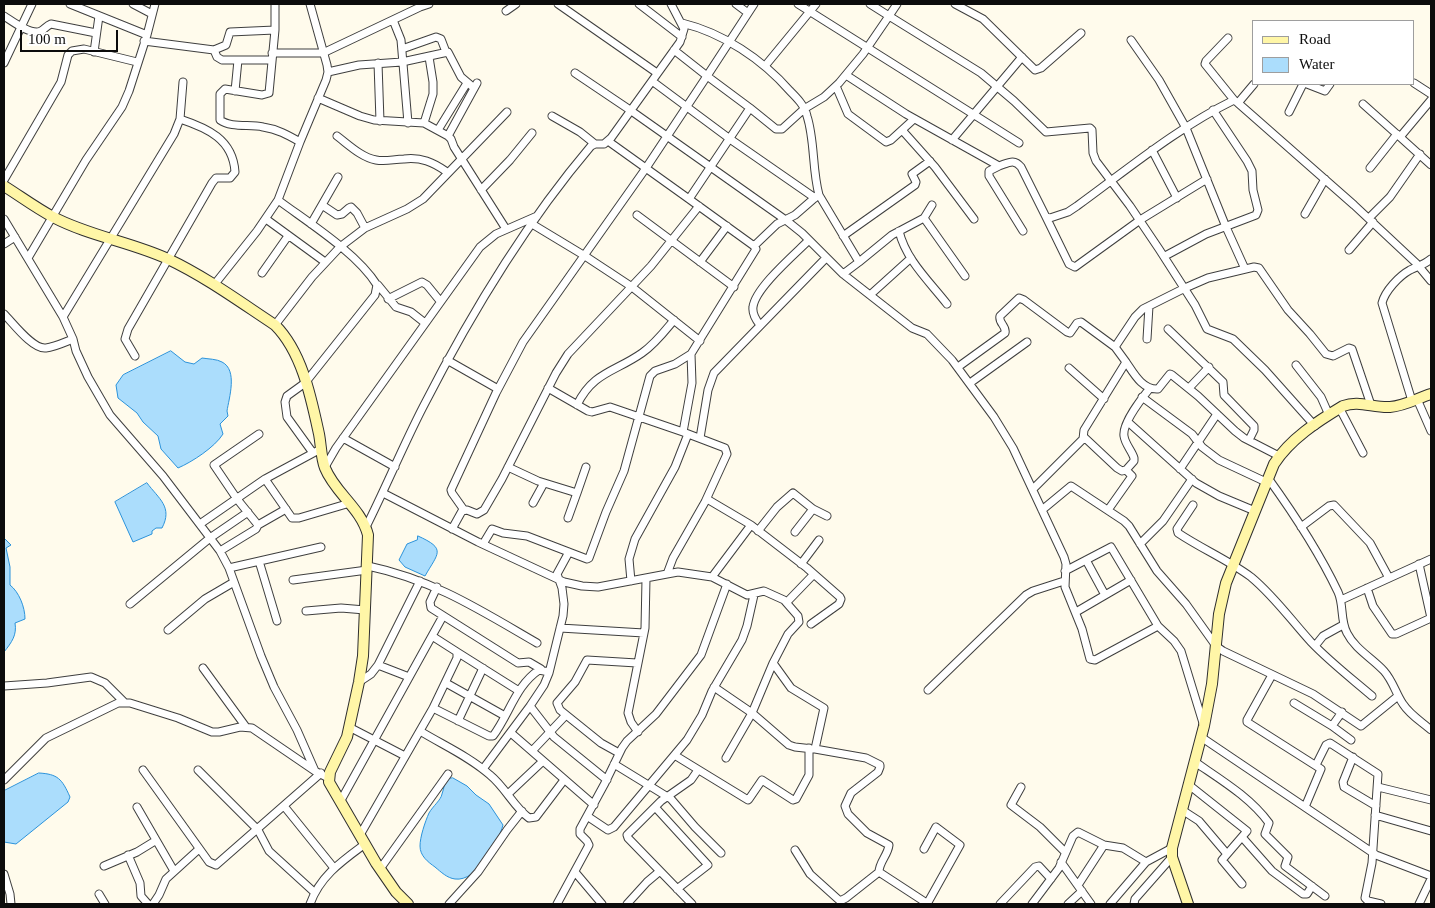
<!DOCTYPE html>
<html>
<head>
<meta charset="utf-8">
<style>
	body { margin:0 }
	#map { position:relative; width:1435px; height:908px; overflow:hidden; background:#fffbec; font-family:Georgia,serif }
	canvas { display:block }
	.frame { position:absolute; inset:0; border:5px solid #0c0c0c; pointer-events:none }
	.legend { position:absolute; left:1252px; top:20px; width:162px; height:65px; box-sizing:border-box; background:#fff; border:1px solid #9e9e9e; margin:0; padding:6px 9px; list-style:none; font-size:15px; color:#0c0c0c }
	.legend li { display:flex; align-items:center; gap:10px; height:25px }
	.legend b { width:25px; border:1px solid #9e9e9e }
	.scale { position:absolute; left:20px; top:30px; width:98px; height:22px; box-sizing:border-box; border:2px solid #0c0c0c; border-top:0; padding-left:6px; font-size:15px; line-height:18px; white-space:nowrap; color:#0c0c0c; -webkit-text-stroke:4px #fff; paint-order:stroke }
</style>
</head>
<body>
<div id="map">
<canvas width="1435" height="908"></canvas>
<div class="frame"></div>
<ul class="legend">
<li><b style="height:6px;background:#fff6a7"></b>Road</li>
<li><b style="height:14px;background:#abddfc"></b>Water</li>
</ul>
<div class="scale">100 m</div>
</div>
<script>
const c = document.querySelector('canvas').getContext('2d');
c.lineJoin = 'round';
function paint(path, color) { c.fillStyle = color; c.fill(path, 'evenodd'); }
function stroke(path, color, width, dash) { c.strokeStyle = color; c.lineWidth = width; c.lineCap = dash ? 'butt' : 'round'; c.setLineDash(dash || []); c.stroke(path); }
const water = new Path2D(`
	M171 351 185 362 194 364 202 358C208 359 217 359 222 362 238 370 229 398 227 411L228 416 220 424 223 434C215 447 192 462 178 468L161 449 158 436 143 422 137 413 118 398 116 385 123 375Z
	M147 483C159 499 173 507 162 528H156L152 531V534L133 542 115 502Z
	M418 536C447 549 438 553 425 576L405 567 399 560 407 544 417 540Z
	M4 538 11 545 6 548 10 567V585C19 592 25 607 25 619L15 623C17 635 12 642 4 652Z
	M39 773C58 774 62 779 70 797L68 802 16 844 4 842V791Z
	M453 778 467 786 476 795 489 804 503 825C498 843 477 882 455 879 447 878 441 872 435 867 428 862 420 856 420 846 420 837 425 822 429 813 433 806 441 800 442 794 444 788 444 785 447 779Z`);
paint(water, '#abddfc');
stroke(water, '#2b92da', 1);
const street = new Path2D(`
	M70 4 147 35
	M133 4 152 14
	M275 4V30L269 93 262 95 225 89 220 94V120C231 128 250 124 263 127 277 129 288 135 300 142
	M558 4 657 73
	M639 4 682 37
	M736 4 748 13
	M798 4 1019 143
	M870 4 889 16 897 4
	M955 4 983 19 1035 70 1041 68 1081 33
	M420 7 429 4
	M506 11 516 4
	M4 16C12 21 31 36 41 31 45 29 46 26 51 24L96 33
	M393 20 401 40 408 123
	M682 23C723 33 762 59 790 91 797 98 805 106 807 116 815 141 812 169 819 195L859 262 843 274 912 328 927 334 952 360 994 417 1013 448 1064 557 1066 564 1065 587 1082 629 1090 659 1095 660 1158 626 1174 641 1181 651 1203 723
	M1228 38 1206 61 1205 64 1234 100
	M1131 40 1159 80 1186 128 1226 227 1245 269
	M144 41 214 50 217 57 222 60H272
	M402 49 436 37 441 39 446 52
	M214 50 226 45 230 32 275 30
	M94 52 99 16
	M272 53H323L420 7 419 4
	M4 63 32 4
	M378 63 380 121
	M765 66 816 4
	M328 72 359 65 402 62 448 52 461 77 474 88
	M575 73 630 110 787 221 802 233 843 274
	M846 75 906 114 999 166C1008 163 1014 158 1021 167L1046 217 1050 218 1068 212 1077 206C1128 169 1177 128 1234 100L1238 103 1254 84
	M652 81 730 139 815 198
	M1414 83 1431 94
	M1307 84 1325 91 1330 84
	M836 86 848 114 886 142 891 140 914 119
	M235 91 238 60
	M318 98 360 116 374 120 424 123 448 136 451 139 454 147 506 229
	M1431 100 1400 137 1431 165
	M1238 103 1354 205 1416 263 1431 281
	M1363 104 1400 137
	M750 108 776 129H782L804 109 824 97 839 83 863 54 889 16 981 73 1014 101 1046 132 1090 128 1092 130 1093 153 1096 161 1130 206 1159 249 1195 305 1207 329 1233 339 1265 370 1315 426
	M1289 112 1303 84
	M552 116 580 132 595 144
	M424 123 433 94V82L429 57
	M438 130 467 83
	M902 130 935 167 974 219
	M337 136C349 145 361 157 376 160 386 162 394 159 404 159 421 157 433 162 447 172
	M448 136 477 83
	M952 140 1022 57
	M608 141 689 199
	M1152 150 1177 198
	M999 166 989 171V176L1023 231
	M1370 168 1397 134
	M4 180 61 82 68 55 72 51 84 49 137 62
	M481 190 510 160 532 133
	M278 200C309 223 357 253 377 285L375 295 305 383 287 396 285 402 287 417 313 453
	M322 205 337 215 342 214 349 208 351 207 357 213 365 228
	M1305 214 1325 179
	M637 215 734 287
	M1046 217 1069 264 1075 267 1140 220 1207 179
	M924 218 965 276
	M1369 218 1390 197 1420 154
	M4 219 63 317 73 339 76 351 88 377 110 415 163 476 220 551 229 568 261 656 274 687 297 730 315 771 328 778
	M266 219 325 262
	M311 224 338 177
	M532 224 585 256 632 287 700 341
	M899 231C906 260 929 281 947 304
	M843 236 915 185 916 182 912 174 930 161
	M4 244 15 237
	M754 246 777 224 795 215 818 195
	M1349 250 1373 222
	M1165 256 1206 234 1256 215 1258 210 1253 190 1252 171 1247 161 1213 110
	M28 258 86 160 122 107 129 91 147 35 155 4
	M700 262 727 226
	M859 262 892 235 924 218 932 205
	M262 273 288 236
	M214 285 257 231 278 200 300 142 326 80 328 72 327 65 310 4
	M378 285 396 307 411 312 425 323
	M870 295 911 258
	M388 299 422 282 427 285 440 301
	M4 314C13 323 33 350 46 348 55 347 65 342 73 339
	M63 317 174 134 180 119 183 82
	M275 325 312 277 340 247 365 228 407 209 423 199 507 112
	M760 325C756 320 752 314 753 307 755 288 795 254 809 240
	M1168 329 1223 382 1224 395 1254 426V430L1249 440
	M1147 339 1149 306
	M135 356 125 339 128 329 212 183 216 178H230L235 172C233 139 207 128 180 119
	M447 360 498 389
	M1126 362C1133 372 1142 390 1158 389L1170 374 1172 375 1198 396 1235 431 1244 438 1279 456
	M1296 365 1321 397 1329 415
	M958 367 1005 333C1007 326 998 323 1000 316L1019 298 1024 300 1067 332 1070 333 1077 323 1081 322 1115 347
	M1069 368 1104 399
	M970 383 1027 342
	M548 388 588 411 592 412 610 407 683 432
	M1189 388 1209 367
	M1142 397 1192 434 1202 447 1219 460 1266 482
	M1417 399 1431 431
	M1412 401 1382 303C1385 291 1399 276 1410 270 1418 266 1424 265 1431 259
	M577 405C593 372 615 372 642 353 655 344 664 332 674 320
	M1340 409 1363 453
	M1128 422 1196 483 1219 496 1255 511
	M1084 437 1117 468 1122 471 1126 470
	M343 438 395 467
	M700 438 708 390 714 373 826 258
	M325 467 336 448 480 247 496 234 537 216
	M508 467 538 481 577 493 586 467
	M1180 469 1217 414
	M1268 478C1294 514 1319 552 1338 592 1344 605 1340 620 1347 633 1355 649 1372 658 1384 671 1393 681 1396 694 1403 704 1410 715 1422 722 1431 730
	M265 479 292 518H299L350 503
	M1033 489 1083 439 1084 430 1126 362 1115 347 1135 317 1143 309 1185 288 1208 278 1254 267 1259 268 1288 310 1310 334 1326 354 1333 356 1349 348 1352 349 1371 405
	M383 493 478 542 564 582 582 586 598 587 667 574 673 558 705 502 727 454 725 448 683 432 692 383 691 354 756 249 754 246 689 199 750 108 707 76 754 4
	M707 499 751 525 807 568 840 597 841 599 839 604 811 624
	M533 503 544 483
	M1193 505 1177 529 1178 533C1202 549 1228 560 1251 577 1274 596 1291 620 1311 642 1330 662 1351 678 1372 696
	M464 510 452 493 451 490 496 393 523 342 646 168 707 76 674 50
	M1042 510 1071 486 1124 521 1129 526 1157 571 1186 604 1216 646 1223 651 1313 694 1361 726 1398 696
	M1108 510 1132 476 1126 470 1134 461V458C1132 451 1125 444 1124 436 1122 423 1142 398 1150 388
	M568 518 577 493
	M200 524 265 479 317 451
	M258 525 286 509
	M366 527C386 487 403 446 423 407 470 315 524 225 591 146L595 144H604L611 138 680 42 684 29 671 4
	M1301 527 1329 506 1334 505 1370 543 1389 578
	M452 529 462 511 467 510 477 514 484 510 502 479 556 373 568 354 651 266 699 206
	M758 531 777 507 793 493 813 509 827 516
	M795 532 813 509
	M483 544 492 529 503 533 527 536 587 559 589 558 606 512 624 471 650 376 655 371 675 364 691 354
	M1140 544 1163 521 1192 479
	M220 551 256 529 258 525 237 499 214 465 259 434
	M1086 560 1105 595
	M259 561 277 621
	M801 564 819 540
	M1419 564 1431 618
	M368 566C434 580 480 610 537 643
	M229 568 321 547
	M1065 571 1111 547 1158 626
	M667 574 678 572 712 577 747 595 764 591 784 600 798 616 799 622 788 634 773 663 791 688 824 708 815 749 866 758 880 765V767L878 772 851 793 845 806 848 814 867 833 889 845C888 855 879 862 879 872
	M712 577 751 525
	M293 580 367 570
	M631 581 629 559 635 539 675 467 688 434
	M437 587 430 602 431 608 518 663 529 662 541 669
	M1367 588 1373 606 1392 634H1396L1431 618
	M1341 600 1431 559
	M787 602 814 574
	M130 604 210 538 248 512
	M306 611 341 608 365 610
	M1076 612 1131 580
	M560 628 644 633
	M168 630 205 599 234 582
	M1315 646 1323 636 1343 625
	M457 652 519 691
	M378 665 409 677
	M203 668 246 727
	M1272 675 1247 720V722L1321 769 1305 807
	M359 682 371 674 378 665 420 581
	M446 683 505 716
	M4 686 47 683 91 677 105 683 124 702
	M714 687 752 713 789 745 795 747 813 749
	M928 690 1026 595 1033 591 1064 581
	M1294 703 1332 726 1342 712
	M530 706 554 737 607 780
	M433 708 489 736H493C509 715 516 685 539 670L549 672
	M458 721 483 668
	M1332 726 1351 740
	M349 727 405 756
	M420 731C443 745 470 757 490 775 505 787 514 807 529 818L536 817 564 780
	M638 732 631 722 628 713 645 628 646 579
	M511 733 594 805
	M1201 737 1376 855 1431 876
	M532 751 566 715
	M619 753 601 743 560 710 557 703 575 682 587 660 637 663
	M676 756 748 800 749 799 762 780 793 800 796 799 809 775V748
	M1353 757 1343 782 1344 787 1376 806
	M726 758 752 713 773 663
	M1195 762C1221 780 1250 797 1269 823L1265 834 1288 857 1285 866 1325 896
	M614 764 671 799 695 827 721 853
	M1316 765 1326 745 1330 743 1378 774 1372 863 1365 898 1368 901 1381 904
	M483 769 530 706 544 685 549 673 563 616 564 604 562 588 557 574 569 552
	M143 770 209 862 216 865 321 773
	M198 770 258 830 269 851 314 892
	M4 780 46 738 118 703H130L178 718 212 732H219L240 727 252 728 315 771
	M1189 785 1247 831 1222 860 1242 884
	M1021 787 1011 805 1040 827 1065 852
	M1378 787 1431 800
	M508 794 543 761
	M340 802 443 616
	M284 806 334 868
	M137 807 174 871
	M655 807 708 865 677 889
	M1182 810 1199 821 1227 854
	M1375 815 1431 831
	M587 816 608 830 614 827 687 740 702 715 712 691 742 640 747 626 754 595
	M360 835 433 708 457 658V652L432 636
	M1242 837 1272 871 1303 894H1307L1312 886
	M924 849 936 827 960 845 927 904
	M795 850 810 874 840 901 846 898 879 872 928 904
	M128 855 140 883 141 896 148 904
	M1061 862 1091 904
	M104 866 137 852 155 841
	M380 869 448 774
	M575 872 602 904
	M4 874 10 894 11 904
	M1078 885 1104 845
	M99 894 105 904
	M153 904 159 895 166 879 199 849
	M310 904C320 876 342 861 365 844
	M449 904 478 872 507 830 522 811
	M557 904 589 845 587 841 580 834V829L605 783 622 748 627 741 656 714 701 655 727 584
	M627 904 647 882 660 871
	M692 904 628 838 627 835 661 801 691 780 698 770
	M1000 904 1035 867 1039 866 1051 879
	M1032 904 1059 868 1073 836 1078 832 1104 845 1123 848 1146 862 1172 848
	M1068 904 1082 891
	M1110 904 1146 862
	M1134 904 1135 899 1172 857
	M1419 904 1431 879`);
const secondary = new Path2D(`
	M4 186C20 196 36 208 53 217 89 236 131 242 168 259 206 277 240 302 275 325 302 352 311 397 319 434 321 444 321 458 325 468 335 493 361 508 368 535L363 656 359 682 347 737 330 772 329 782 376 863 396 892 408 904
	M1188 904 1172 857V848L1204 726 1212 684 1219 614 1226 583 1274 464C1290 439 1318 421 1343 406 1359 400 1373 408 1390 407 1404 406 1418 398 1431 394`);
stroke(street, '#3f3f3f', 9);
stroke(secondary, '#2e2e2e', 12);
stroke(street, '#fff', 7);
stroke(secondary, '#fff6a7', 10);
</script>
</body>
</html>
